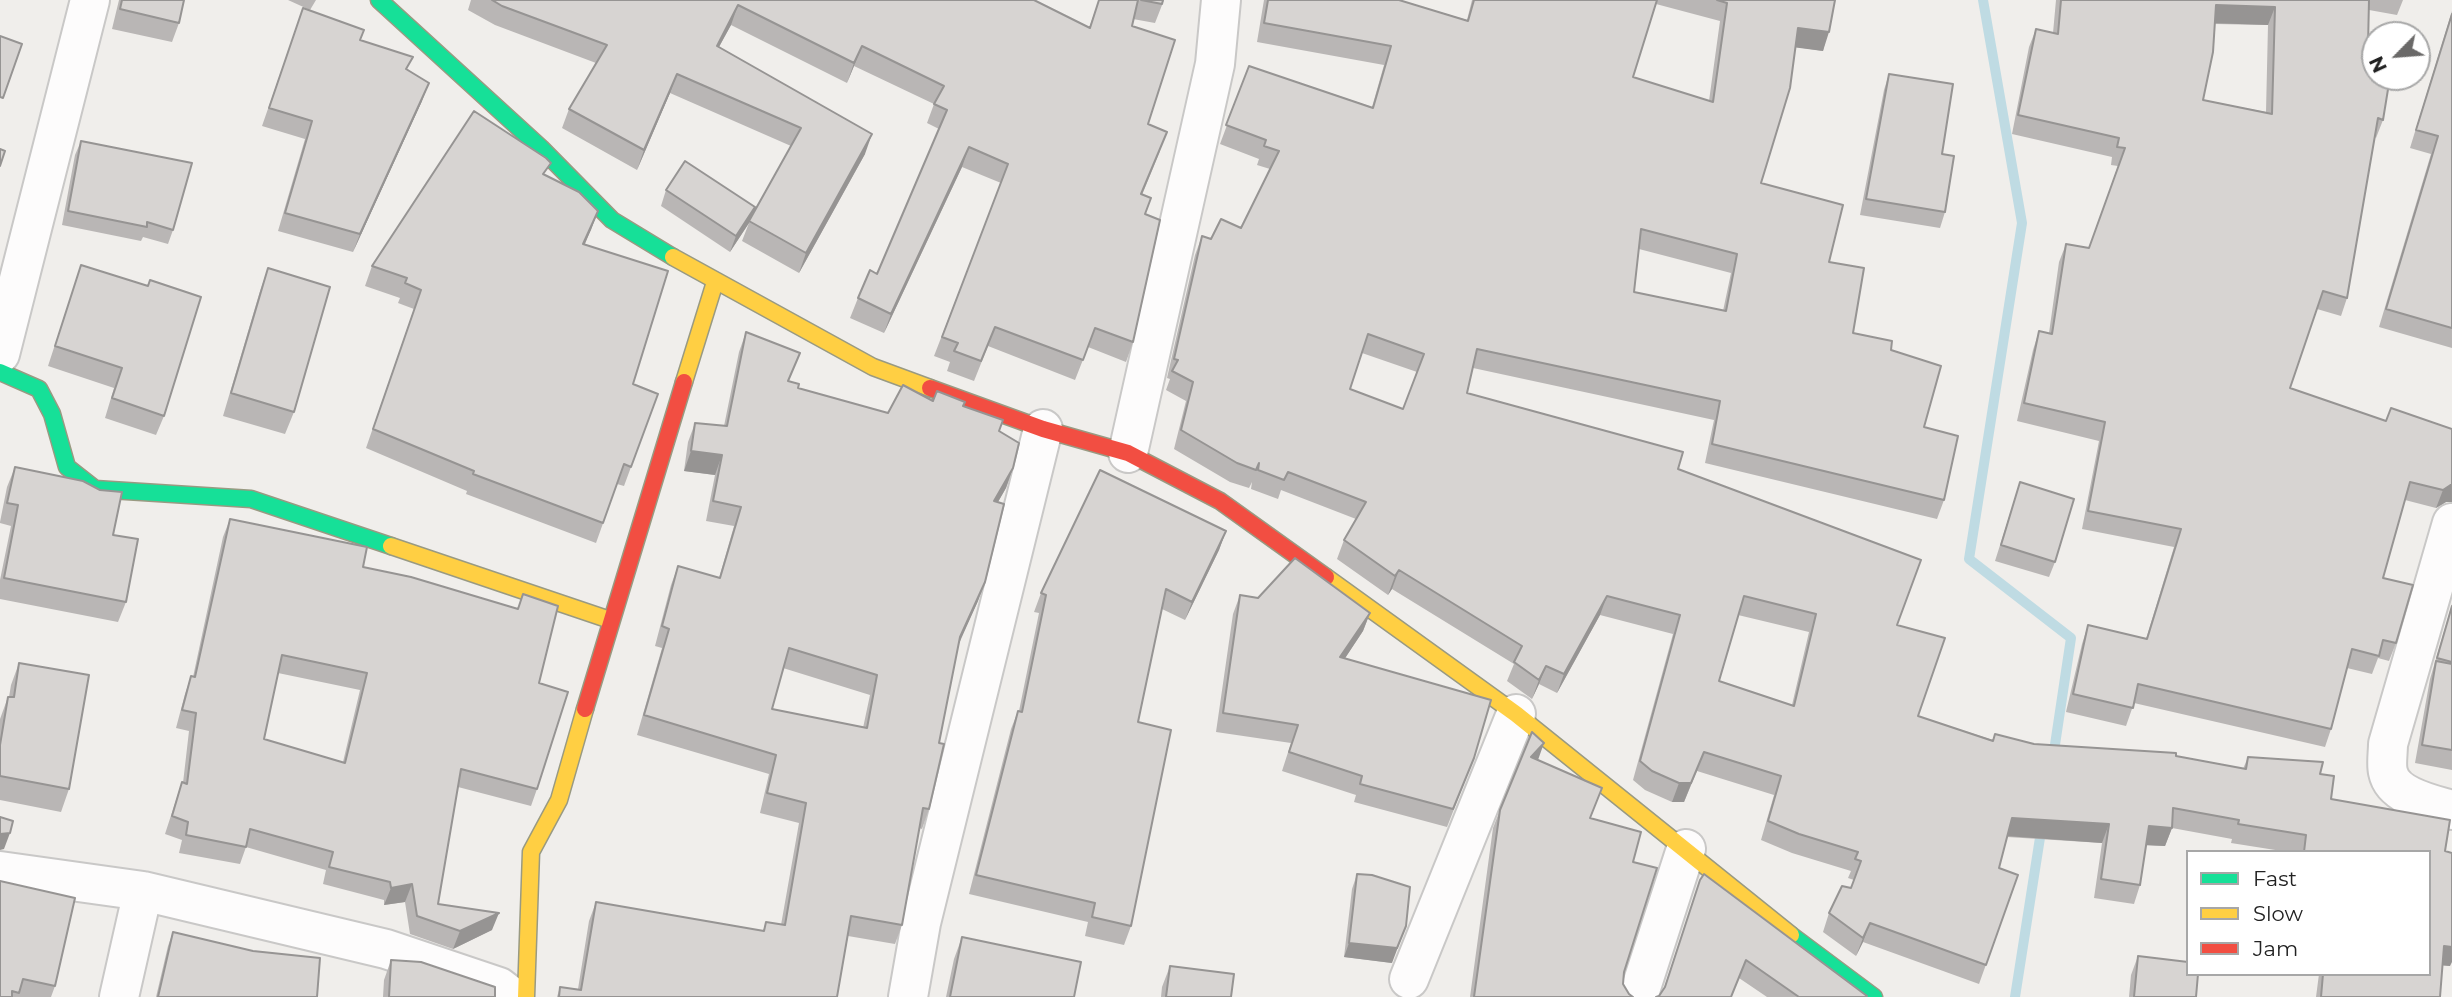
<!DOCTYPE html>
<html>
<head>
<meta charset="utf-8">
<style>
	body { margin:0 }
	#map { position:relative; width:2452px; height:997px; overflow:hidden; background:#f0eeeb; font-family:Montserrat,sans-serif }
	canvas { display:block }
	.legend { position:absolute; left:2186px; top:850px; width:245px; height:126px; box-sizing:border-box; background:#fff; border:2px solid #a7a7a7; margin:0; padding:9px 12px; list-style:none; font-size:21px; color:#222 }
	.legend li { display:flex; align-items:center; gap:14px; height:35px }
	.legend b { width:35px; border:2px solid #a7a7a7 }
	.north { position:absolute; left:2361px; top:21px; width:70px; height:70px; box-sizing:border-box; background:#fff; border:2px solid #a7a7a7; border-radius:50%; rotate:245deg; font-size:19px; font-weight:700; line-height:28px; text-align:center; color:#222 }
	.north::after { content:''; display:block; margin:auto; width:24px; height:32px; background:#6a6968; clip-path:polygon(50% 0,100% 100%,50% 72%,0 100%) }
</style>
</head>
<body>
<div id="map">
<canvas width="2452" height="997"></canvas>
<ul class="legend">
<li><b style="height:9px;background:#16e098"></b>Fast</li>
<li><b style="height:9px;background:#ffcf43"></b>Slow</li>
<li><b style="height:9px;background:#f24e42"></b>Jam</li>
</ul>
<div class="north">N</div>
</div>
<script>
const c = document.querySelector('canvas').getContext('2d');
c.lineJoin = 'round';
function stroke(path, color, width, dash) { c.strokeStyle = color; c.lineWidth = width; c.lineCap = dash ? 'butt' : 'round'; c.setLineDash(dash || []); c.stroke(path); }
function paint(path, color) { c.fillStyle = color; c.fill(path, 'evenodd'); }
stroke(new Path2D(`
	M1983 0 2022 223 1969 559 2071 638 2053 758
	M2015 997 2042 825`), '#bfdbe3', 10);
const street = new Path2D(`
	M0 354 90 0
	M1128 453 1215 64 1221 0
	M2452 523 2388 744C2388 753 2386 764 2388 772 2393 797 2432 804 2452 810
	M0 871 143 891 386 949 499 987 512 997
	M1409 979 1516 714
	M119 997 143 891
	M908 997 921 923 1043 429
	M1638 997 1686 849`);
const fast = new Path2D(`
	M379 0 541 148 612 220 673 257
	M0 372 39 389 52 414 67 467 95 489 251 499 391 546
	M1791 935 1874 997`);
const slow = new Path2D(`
	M673 257 873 367 930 388
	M684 382 715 282
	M391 546 610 620
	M1326 577 1516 714 1791 935
	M526 997 531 852 559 800 585 709`);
const jam = new Path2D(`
	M930 388 1043 429 1128 453 1220 501 1326 577
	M585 709 684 382`);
stroke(street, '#c9c8c7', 42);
stroke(fast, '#999a82', 19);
stroke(slow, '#999a82', 19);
stroke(jam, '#999a82', 19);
stroke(street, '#fdfcfc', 38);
stroke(fast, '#16e098', 16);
stroke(slow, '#ffcf43', 16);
stroke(jam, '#f24e42', 16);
paint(new Path2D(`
	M119 0H184L179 23 172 42 112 29Z
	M288 0H316L310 10Z
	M471 0H1034L1089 28 1099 0H1164L1155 23 1133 19 1132 26 1148 124 1160 151 1142 195 1145 215 1133 342 1126 362 1088 347 1075 380 988 346 974 381 947 371 950 362 934 356 1001 183 962 167 884 333 850 318 858 298 877 274 939 129 927 123 934 104 854 66 847 83 731 25 719 47 865 154 799 273 742 241 749 223 730 252 661 206 666 190 750 221 791 146 670 93 637 170 562 128 569 109 596 63 495 25 468 10Z
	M1264 0H1399L1467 20 1472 0H1835L1823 51 1796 47 1761 183 1829 262 1853 333 1891 350 1924 427 1944 500 1937 519 1705 463 1714 420 1473 368 1467 393 1678 469 1897 625 1918 716 1993 740 1995 734 2034 744 2176 756 2243 769 2248 757 2320 774 2331 799 2445 851 2450 966 2442 965 2440 997H2316L2319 974H2429V852H2288L2231 843 2232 839 2172 828 2165 846 2146 845 2140 885 2134 904 2094 898 2102 843 2007 837 1999 868 2018 875 1979 984 1863 942 1856 956 1823 932 1829 913 1851 888 1854 880 1848 878 1851 871 1792 853 1761 840 1774 795 1697 771 1684 802H1672L1645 790 1633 780 1673 634 1600 615 1557 693 1539 684 1532 699 1507 681 1514 664 1392 589 1388 595 1337 559 1344 540 1356 519 1281 490 1278 499 1251 489 1252 482 1249 488 1230 482 1174 449 1186 401 1166 390 1170 379 1167 378 1195 255 1202 236 1211 239 1241 228 1270 169 1257 165 1259 159 1220 144 1249 66 1372 107 1384 65 1257 42ZM1656 4 1720 21 1709 101 1633 77ZM1639 249 1731 273 1723 311 1634 292ZM1362 353 1417 372 1403 409 1350 389ZM1738 615 1809 632 1792 705 1719 681Z
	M2056 0H2403L2397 15 2369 10 2368 46 2383 120 2376 138 2375 137 2347 298 2341 316 2317 309 2290 388 2386 421 2452 429 2446 502 2436 508 2405 500 2383 578 2396 643 2389 661 2378 658 2372 674 2347 668 2331 729 2325 747 2134 703 2126 726 2066 712 2082 644 2088 625 2146 639 2174 547 2082 529 2099 441 2017 421 2033 350 2039 331 2049 333 2059 262 2066 244 2089 248 2118 166 2111 165 2112 157 2012 134 2029 47 2036 29 2053 33ZM2215 24 2268 25 2266 112 2203 100Z
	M303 8 360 40 409 70 422 101 353 252 278 231 305 139 262 126Z
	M2452 11V348L2379 327 2431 154 2410 148Z
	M1889 74 1942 154 1945 212 1940 228 1860 215 1884 90Z
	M81 141 173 230 168 244 143 237 141 241 62 225 75 155Z
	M546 176 598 211 585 244 633 384 658 394 624 486 617 484 596 543 466 494 467 491 366 448 414 309 398 303 400 298 365 286 372 266Z
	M81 265 164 416 156 435 105 418 114 388 48 366Z
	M268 268 294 412 285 434 223 416 260 291Z
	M746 332 789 382 798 388 888 413 933 401 963 406 999 431 1013 468 1006 488 998 502 978 601 958 644 939 743 929 809 922 829 919 828 902 925 895 944 848 936 837 997H557L560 987 578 989 589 921 596 902 763 931 766 922 781 925 799 823 760 813 769 774 637 735 662 648 655 646 671 585 678 566 719 578 734 526 706 521 715 475 684 471 688 442 695 423 724 426 739 352ZM783 668 870 695 863 728 772 709Z
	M15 467 113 535 126 602 118 622 0 599V580L11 526 0 523V522L7 487Z
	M2020 482 2055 562 2049 577 1995 561Z
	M230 519 363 567 539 683 537 789 531 806 458 787 438 904 492 930 453 949 410 934 405 902 384 905V900L323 884 326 870 246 847 240 864 179 853 182 840 165 834 176 800 182 782 183 783 189 731 176 728 185 694 191 676 193 677 223 537ZM278 673 360 690 343 762 264 739Z
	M1226 531 1219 550 1185 620 1162 609 1138 722 1131 926 1124 945 1085 936 1088 922 969 894 1011 729 1018 711H1019L1039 613 1034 612 1041 593Z
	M1240 595 1370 613 1363 631 1345 658 1467 776 1447 827 1354 802 1356 795 1282 771 1291 743 1216 732 1233 614Z
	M2452 604V770L2415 763 2430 679Z
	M19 663 69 789 61 812 0 800V719L8 697H9L11 685Z
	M1538 761 1633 862 1623 984 1629 994 1633 997H1470L1493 828 1500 810Z
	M1357 874 1392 963 1344 957 1352 889Z
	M1700 880 1866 997H1767L1739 978 1659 996 1664 988Z
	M0 881 55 986 51 997H0Z
	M173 932 317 997H156L168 946Z
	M962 937 1074 997H946L954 959Z
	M2138 956 2196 997H2129L2131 975Z
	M391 960 495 997H383L384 980Z
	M1170 966 1231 997H1161L1162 987Z`), '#b9b6b5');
paint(new Path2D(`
	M738 5 731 25 709 65 717 46Z
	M2216 5 2275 7 2268 25 2209 23Z
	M1798 28 1829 32 1823 51 1792 47Z
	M862 46 854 66 847 83 854 63Z
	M677 74 670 93 637 170 644 150Z
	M429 83 422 101 353 252 360 234Z
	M872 134 865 154 799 273 806 253Z
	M969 147 962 167 884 333 891 314Z
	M755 207 749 223 730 252 736 236Z
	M598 211 591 230 576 263 583 244Z
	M691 451 722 455 715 475 684 471Z
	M1013 468 1006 488 987 521 994 501Z
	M2452 484V502H2446L2436 508 2443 490Z
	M1226 531 1219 550 1185 620 1192 602Z
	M1399 570 1392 589 1388 595 1395 576Z
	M985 582 978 601 953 657 960 637Z
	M1607 596 1600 615 1557 693 1564 674Z
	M1370 613 1363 631 1334 675 1340 657Z
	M1546 666 1539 684 1532 699 1539 680Z
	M1544 743 1538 760 1531 757Z
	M1704 752 1684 802H1672L1679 783Z
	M2012 818 2109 824 2102 843 2006 836Z
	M2149 826 2172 828 2165 846 2142 845Z
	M10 833 4 849 0 850V834Z
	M412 884 405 902 384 905 391 888Z
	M499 913 492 930 453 949 460 931Z
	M1870 923 1863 942 1856 956 1863 938Z
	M1406 926 1392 963 1344 957 1349 943Z
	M2444 946 2452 947V962L2450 966 2437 965Z`), '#969493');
const building = new Path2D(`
	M122 0H184L179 23 120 9Z
	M492 0H1034L1090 28 1099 0H1138L1132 26 1175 40 1148 124 1167 132 1141 194 1151 198 1145 214 1160 220 1133 342 1095 328 1083 360 995 327 981 361 954 351 958 343 942 337 1008 164 969 147 891 314 858 298 870 270 877 274 947 110 934 104 944 86 862 46 854 63 738 5 717 46 872 134 806 253 749 221 801 128 677 74 644 150 569 109 607 45 502 6Z
	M1141 0H1163L1162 4Z
	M1268 0H1399L1468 21 1474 0H1657L1633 77 1713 102 1727 3 1717 0H1835L1829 32 1798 28 1790 88 1761 183 1843 205 1829 262 1864 268 1853 333 1892 341 1891 350 1941 366 1924 427 1958 436 1944 500 1712 444 1720 401 1477 349 1467 393 1683 452 1678 469 1921 560 1897 625 1945 638 1918 716 1993 741 1995 734 2034 744 2176 753V756L2246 769 2248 757 2323 762 2320 774 2334 776 2331 799 2450 820 2445 851 2452 853V947L2444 946 2440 997H2321L2323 974H2429V852H2304L2306 835 2238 824 2239 820 2173 808 2172 828 2149 826 2140 885 2101 879 2109 824 2012 818 1999 868 2018 875 1986 965 1870 923 1863 938 1829 913 1842 886 1851 888 1861 861 1855 859 1858 852 1799 834 1768 821 1781 776 1704 752 1691 783H1679L1652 771 1640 761 1680 615 1607 596 1564 674 1546 666 1539 680 1514 662 1522 646 1399 570 1395 576 1344 540 1366 502 1288 472 1284 480 1258 470 1259 463 1256 470 1237 463 1181 430 1193 382 1172 371 1178 360 1174 359 1202 236 1211 239 1221 219 1241 228 1279 151 1264 146 1266 140 1226 125 1249 66 1373 108 1391 46 1264 23ZM1641 229 1737 254 1726 311 1634 292ZM1368 334 1424 354 1403 409 1350 389ZM1744 596 1816 614 1794 706 1719 681Z
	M2061 0H2369L2368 46 2375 48V77H2390L2383 120 2378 118 2347 298 2323 291 2290 388 2386 421 2391 408 2452 429V484L2443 490 2410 482 2383 578 2413 585 2396 643 2383 640 2379 656 2352 649 2331 729 2138 684 2133 708 2073 694 2088 625 2147 639 2181 529 2088 511 2105 422 2024 403 2039 331 2052 334 2066 244 2089 248 2125 148 2117 147 2119 138 2018 115 2036 29 2058 34ZM2216 5 2275 7 2272 114 2203 100 2213 52Z
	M303 8 364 30 360 40 413 57 406 69 429 83 360 234 285 213 312 121 269 108Z
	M2452 14V328L2386 309 2438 136 2416 130Z
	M0 36 22 44 3 98 0 97Z
	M1889 74 1953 84 1942 154 1954 156 1945 212 1866 199Z
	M474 111 546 158 551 163 543 174 579 192 598 211 583 244 668 271 633 384 658 394 631 467 624 464 603 523 473 474 474 471 373 429 421 290 405 283 407 278 372 266Z
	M81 141 192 163 173 230 147 222V227L68 211Z
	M0 149 5 151 0 166Z
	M685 161 755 207 736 236 666 190Z
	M81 265 148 286 150 280 201 297 164 416 112 398 122 368 55 346Z
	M268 268 330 287 294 412 231 393Z
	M746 332 800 353 788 381 799 384 798 388 888 413 903 385 933 401 937 391 965 402 963 406 1003 420 999 431 1019 443 1013 468 994 501 1004 504 985 582 960 637 939 743 944 744 929 809 923 808 902 925 851 916 837 997H559L560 987 581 990 596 902 764 931 766 922 785 925 806 803 767 793 776 755 644 715 669 629 662 626 678 566 720 578 741 507 713 501 722 455 691 451 695 423 727 426ZM789 648 877 675 867 728 772 709Z
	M15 467 83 481 100 490 122 492 113 535 138 539 126 602 4 578 18 505 7 503Z
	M1100 470 1226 531 1192 602 1166 589 1138 722 1171 730 1131 926 1092 917 1095 903 976 875 1018 711 1022 712 1046 595 1041 593Z
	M2020 482 2074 499 2055 562 2001 545Z
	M230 519 367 547 363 567 411 577 518 609 523 594 558 606 539 683 568 692 537 789 461 769 438 904 499 913 460 931 417 916 412 884 391 888 390 882 329 867 333 852 250 829 246 847 186 835 188 822 172 816 182 782 187 784 196 713 182 710 191 676 195 677ZM282 655 367 673 345 763 264 739Z
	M1295 558 1370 613 1340 657 1491 700 1474 758 1453 809 1360 784 1362 776 1289 752 1298 725 1223 713 1240 595 1258 598Z
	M2452 606V662L2437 658Z
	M2436 661 2452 664V750L2422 745Z
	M19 663 89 675 69 789 0 776V745L8 697H14Z
	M1532 732 1544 743 1531 757 1602 788 1590 818 1641 832 1633 862 1657 868 1624 972 1623 984 1629 994 1633 997H1474L1500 810Z
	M0 817 13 821 10 833 0 834Z
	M1357 874 1372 875 1410 887 1406 926 1397 948 1349 943Z
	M1704 874 1867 996 1866 997H1799L1746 960 1731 997H1656L1659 996 1665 987 1700 880Z
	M0 881 75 898 55 986 23 979 19 993 12 991V997H0Z
	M173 932 253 951 320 958 317 997H158Z
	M962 937 1081 962 1074 997H950Z
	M2138 956 2188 962V974H2198L2196 997H2134Z
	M391 960 421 962 495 987V997H389Z
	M1170 966 1234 974 1231 997H1166Z`);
paint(building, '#d7d4d2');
stroke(building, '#969493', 2);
</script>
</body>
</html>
